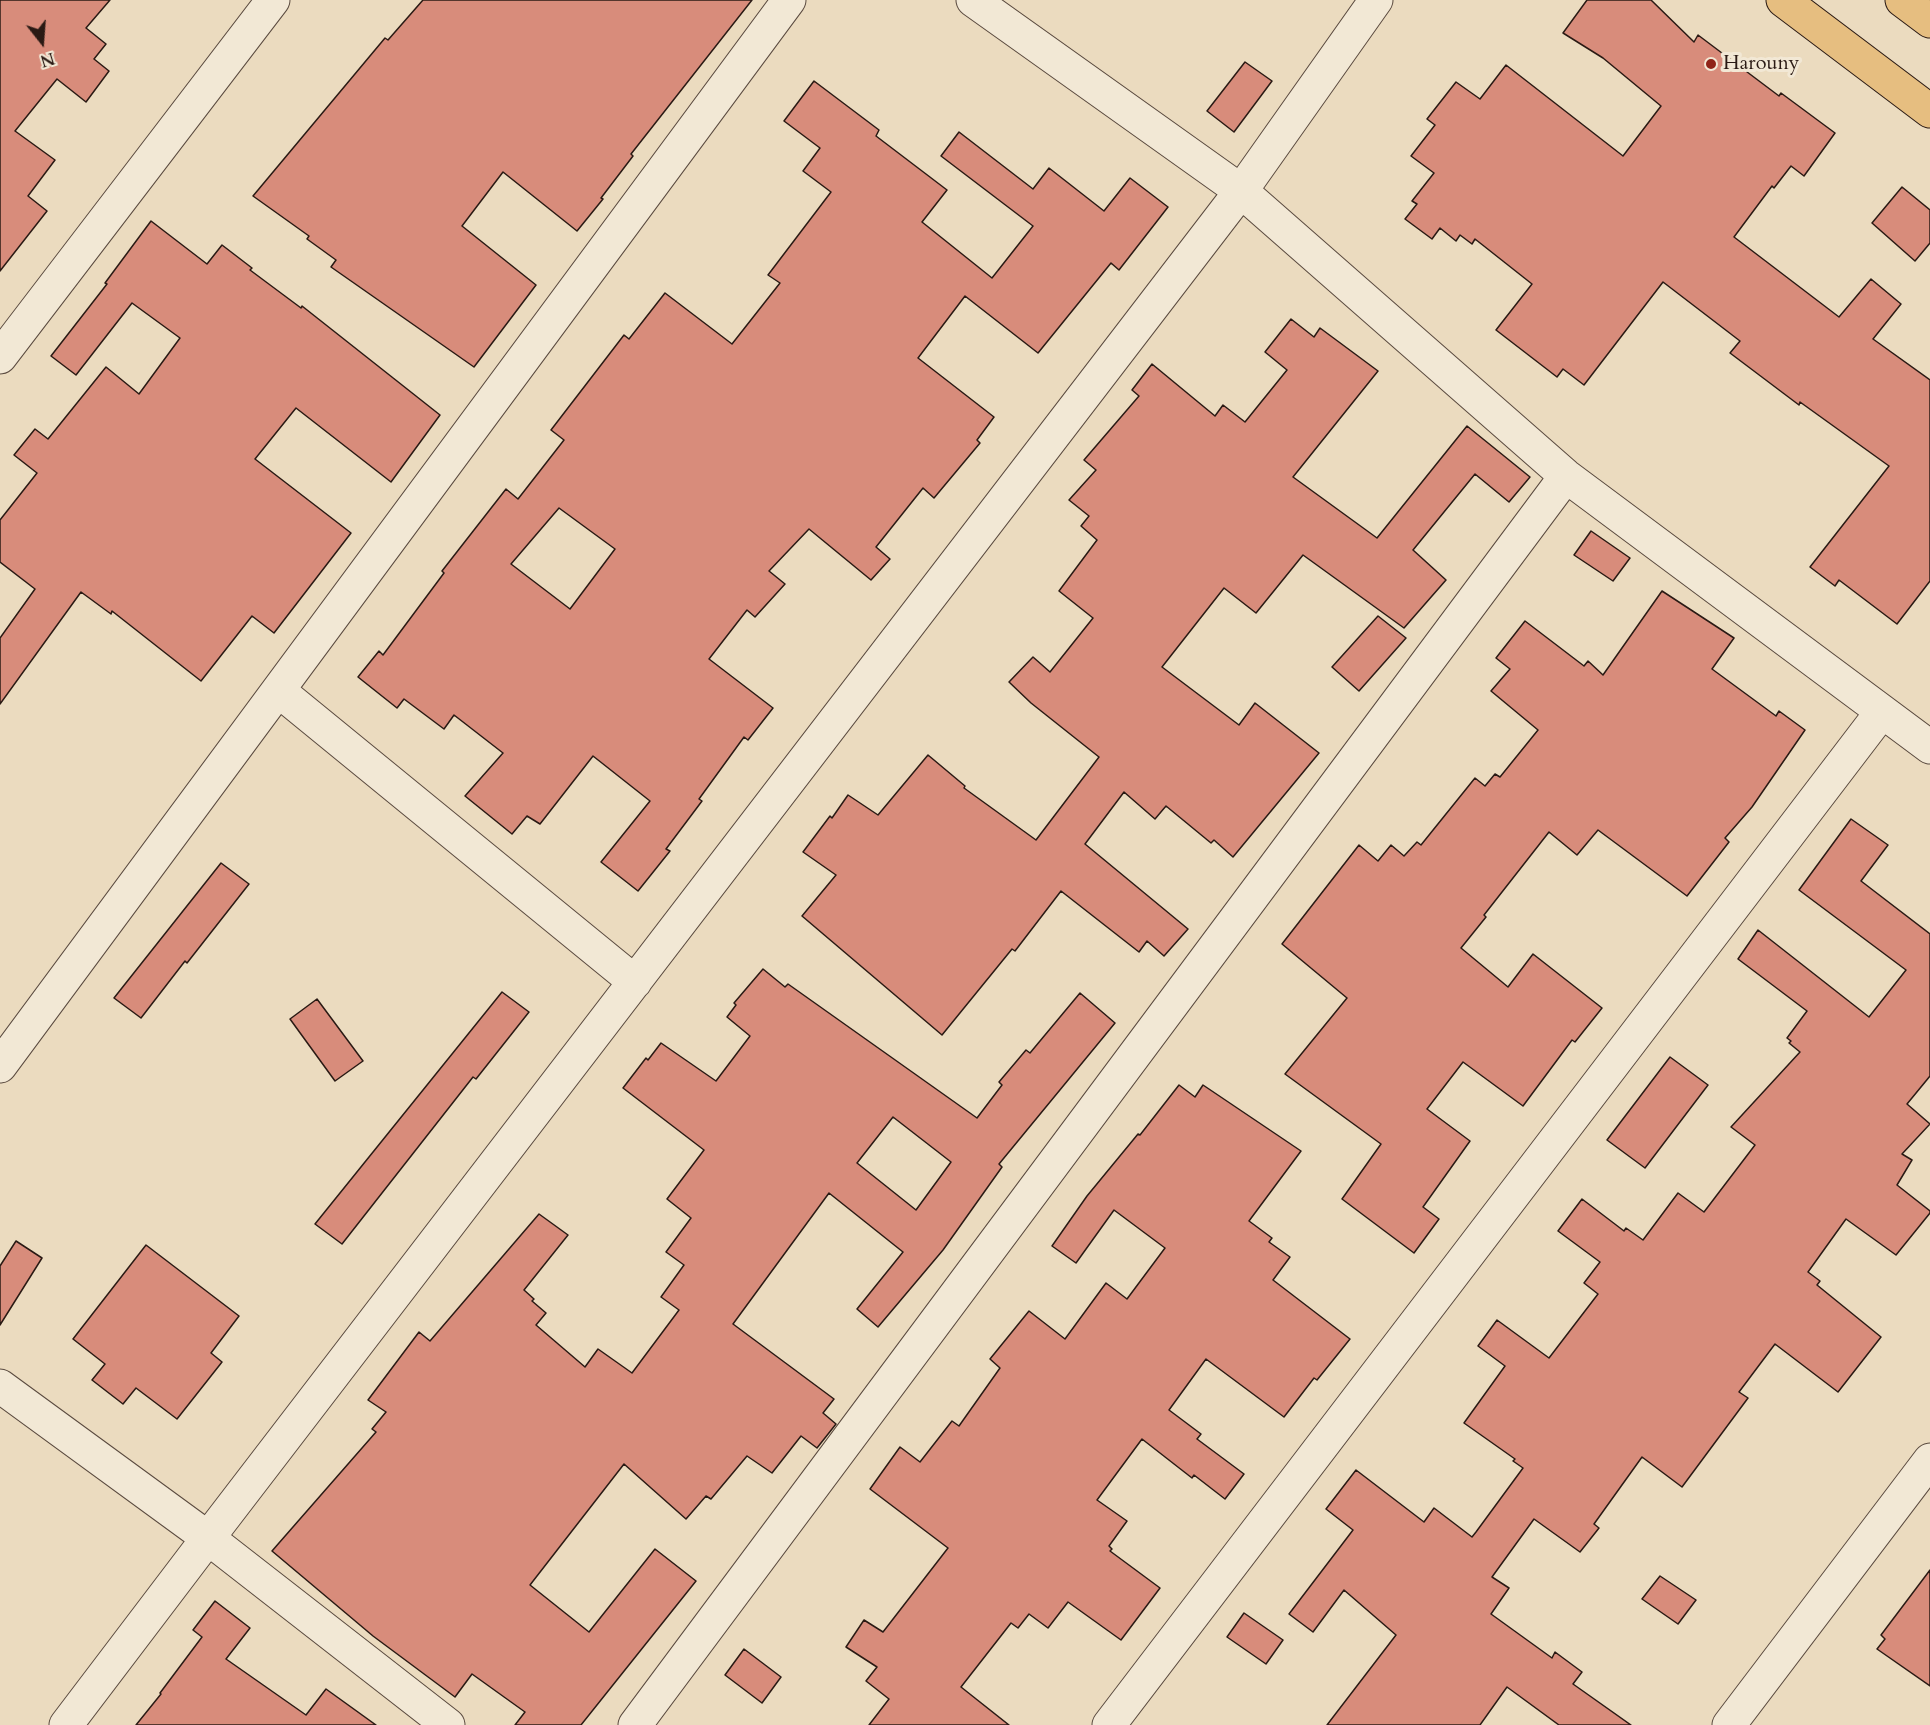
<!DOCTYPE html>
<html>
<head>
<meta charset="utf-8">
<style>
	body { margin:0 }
	#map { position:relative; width:1930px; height:1725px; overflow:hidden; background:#ebdbbf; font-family:Cardo,serif }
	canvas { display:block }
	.north { position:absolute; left:12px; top:12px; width:60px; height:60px; -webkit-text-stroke:4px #f2e8d5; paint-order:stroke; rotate:163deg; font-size:16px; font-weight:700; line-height:24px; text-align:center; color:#2a1a14 }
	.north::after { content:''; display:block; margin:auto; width:21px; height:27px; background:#2a1a14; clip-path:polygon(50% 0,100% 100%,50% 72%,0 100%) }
</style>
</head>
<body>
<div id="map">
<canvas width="1930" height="1725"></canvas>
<div class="north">N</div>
</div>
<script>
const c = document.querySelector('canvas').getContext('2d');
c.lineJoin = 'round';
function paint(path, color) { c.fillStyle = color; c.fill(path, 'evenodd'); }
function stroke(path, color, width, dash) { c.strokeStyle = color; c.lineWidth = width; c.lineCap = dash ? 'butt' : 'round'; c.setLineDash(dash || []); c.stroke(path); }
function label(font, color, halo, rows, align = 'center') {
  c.font = font + ' Cardo,serif'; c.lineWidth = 6; c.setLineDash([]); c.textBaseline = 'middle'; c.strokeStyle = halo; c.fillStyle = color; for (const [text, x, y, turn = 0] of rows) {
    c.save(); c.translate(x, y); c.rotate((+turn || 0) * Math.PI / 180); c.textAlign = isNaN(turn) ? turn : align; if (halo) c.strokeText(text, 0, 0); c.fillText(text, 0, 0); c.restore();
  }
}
const building = new Path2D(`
	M0 0H110L86 28 106 44 94 59 109 71 86 102 57 79 15 131 55 160 28 196 47 211 0 271Z
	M423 0H752L631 154 633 156 601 198 603 199 577 231 503 172 462 226 536 285 474 367 331 267 336 260 307 239 309 236 253 196 385 38 388 40Z
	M1587 0H1651L1694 42 1698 35 1779 96 1781 93 1835 133 1804 176 1791 166 1774 188 1772 186 1734 237 1839 317 1871 279 1901 304 1873 339 1930 380V581L1897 624 1839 580 1835 586 1810 567 1889 466 1800 402 1799 405 1730 353 1740 341 1663 282 1584 385 1563 369 1557 377 1496 330 1532 284 1475 239 1472 244 1460 235 1456 241 1440 228 1432 239 1405 219 1417 204 1412 201 1434 173 1411 156 1435 125 1427 119 1456 82 1480 99 1506 65 1623 156 1661 106 1603 58 1563 33Z
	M1245 62 1272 81 1234 132 1207 111Z
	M814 81 879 130 876 136 947 190 922 222 992 278 1033 226 941 156 959 132 1033 189 1049 168 1104 211 1130 178 1168 207 1119 270 1111 263 1038 353 965 296 918 358 994 417 977 440 980 443 934 498 923 488 876 547 890 559 871 580 809 529 769 571 785 584 755 617 747 610 709 659 773 708 748 740 744 737 699 799 702 801 666 849 670 851 638 891 601 862 650 801 593 756 540 824 527 816 512 834 465 796 503 753 454 715 444 729 404 699 397 708 358 677 379 651 383 655 444 573 442 571 506 489 518 499 564 440 551 430 624 335 629 339 665 293 732 344 780 283 768 275 831 192 803 171 820 148 784 121ZM559 508 615 549 570 609 511 564Z
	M1902 187 1930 210V243L1915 261 1872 223Z
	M151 221 207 264 222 245 252 268 250 270 301 308 302 306 440 415 391 482 296 408 255 459 351 533 274 633 252 616 201 681 112 611 111 614 81 592 0 704V638L35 589 0 562V520L37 473 14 455 35 429 48 439 106 367 139 394 180 338 132 303 76 375 51 356 107 284 105 283Z
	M1291 319 1314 337 1320 328 1378 371 1293 477 1377 538 1467 426 1530 477 1509 502 1475 474 1413 550 1446 580 1404 628 1303 555 1256 613 1224 588 1162 667 1239 725 1255 703 1319 753 1233 857 1214 840 1211 843 1166 806 1155 819 1124 792 1085 844 1188 929 1164 956 1147 941 1139 952 1061 891 1015 951 1012 949 942 1035 802 916 836 875 803 852 830 816 832 818 848 795 878 815 928 755 965 786 964 788 1036 840 1099 757 1031 703 1009 682 1033 657 1050 672 1093 618 1059 591 1097 540 1081 526 1089 516 1069 500 1096 470 1084 460 1139 396 1132 390 1152 364 1215 416 1223 405 1245 422 1287 370 1265 352Z
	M1591 531 1630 558 1613 581 1574 555Z
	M1662 591 1734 638 1712 669 1776 716 1779 711 1805 730 1752 807 1725 838 1729 842 1687 896 1598 830 1577 855 1549 832 1484 915 1486 917 1461 948 1508 987 1533 954 1602 1008 1575 1042 1572 1040 1523 1106 1463 1062 1427 1109 1470 1141 1423 1207 1439 1219 1414 1253 1342 1199 1381 1144 1285 1074 1347 998 1282 944 1359 845 1378 861 1391 845 1404 856 1417 842 1421 845 1475 778 1485 786 1495 774 1500 777 1538 730 1491 691 1510 669 1496 658 1525 621 1584 666 1588 661 1603 675Z
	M1378 616 1406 638 1359 691 1332 667Z
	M1851 819 1888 845 1861 881 1930 934V1076L1907 1104 1930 1124 1902 1154 1912 1160 1897 1185 1930 1211V1213L1896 1255 1846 1219 1808 1272 1820 1281 1817 1285 1881 1337 1838 1392 1775 1344 1739 1392 1748 1398 1682 1487 1642 1457 1594 1524 1599 1528 1580 1552 1534 1519 1492 1577 1509 1588 1491 1614 1552 1658 1555 1652 1582 1672 1573 1684 1631 1725H1559L1507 1687 1480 1725H1327L1396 1635 1344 1590 1313 1632 1289 1614 1353 1530 1326 1509 1356 1470 1424 1522 1434 1508 1472 1537 1476 1532 1523 1468 1513 1461 1515 1459 1464 1423 1505 1366 1478 1346 1497 1320 1549 1358 1598 1294 1584 1283 1600 1262 1558 1231 1582 1199 1624 1231 1626 1228 1643 1240 1678 1193 1704 1212 1755 1145 1731 1127 1800 1052 1789 1043 1791 1041 1787 1038 1807 1011 1738 959 1758 930 1869 1017 1906 970 1799 890Z
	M221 863 249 884 187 963 185 961 141 1018 114 998Z
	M763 969 785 987 788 984 977 1118 1002 1085 999 1082 1026 1050 1030 1053 1080 993 1115 1023 999 1164 1002 1167 943 1250 878 1327 857 1309 903 1252 829 1193 733 1324 834 1399 823 1413 836 1424 817 1448 801 1436 772 1473 747 1456 711 1499 706 1496 686 1519 624 1464 530 1585 589 1632 655 1549 696 1581 581 1725H515L525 1712 472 1674 455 1697 373 1636 272 1551 376 1432 372 1429 386 1412 368 1400 419 1332 430 1341 539 1214 568 1235 524 1290 534 1299 532 1301 546 1313 536 1325 585 1367 598 1349 632 1373 679 1310 661 1297 684 1265 666 1252 691 1218 667 1199 704 1150 623 1088 646 1058 648 1060 661 1043 716 1081 750 1036 727 1017 736 1005 734 1003ZM893 1117 951 1162 916 1210 857 1163Z
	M502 992 529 1012 476 1079 473 1077 342 1244 315 1224Z
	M317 999 363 1061 335 1081 290 1019Z
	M1670 1057 1708 1085 1645 1168 1607 1140Z
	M1179 1085 1195 1097 1203 1085 1301 1151 1249 1221 1272 1238 1269 1242 1290 1257 1273 1280 1350 1339 1317 1380 1314 1378 1284 1417 1206 1359 1169 1410 1201 1434 1197 1439 1244 1474 1225 1499 1194 1475 1192 1478 1142 1439 1097 1500 1127 1521 1109 1546 1112 1549 1110 1551 1160 1588 1121 1640 1068 1602 1048 1628 1029 1614 1018 1628 1011 1623 961 1687 1009 1725H869L889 1699 866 1681 877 1667 846 1647 864 1620 883 1632 948 1548 870 1489 900 1447 920 1462 952 1421 959 1426 1000 1368 990 1359 1029 1311 1065 1339 1106 1283 1127 1299 1165 1248 1114 1210 1076 1263 1052 1246 1087 1196 1138 1134 1140 1135Z
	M16 1241 42 1258 0 1325V1266Z
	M146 1245 239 1316 211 1353 222 1362 177 1419 136 1388 123 1404 92 1380 105 1364 73 1339Z
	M1930 1570V1686L1877 1649 1885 1639 1881 1635Z
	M1660 1576 1696 1600 1678 1624 1642 1599Z
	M215 1601 250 1628 226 1659 306 1715 326 1689 376 1725H136L161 1694 160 1693 202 1637 193 1630Z
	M1244 1613 1283 1640 1266 1664 1227 1637Z
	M744 1649 781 1677 762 1703 725 1675Z`);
paint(building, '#d88c7b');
stroke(building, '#2a1a14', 1.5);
const minor = new Path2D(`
	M973 0 1241 191 1566 476 1930 747
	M0 357 273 0
	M279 691 635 982
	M0 1066 789 0
	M0 1386 208 1538 448 1725
	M66 1725 208 1538 1241 191 1376 0
	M635 1725 1566 476
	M1109 1725 1881 713
	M1729 1725 1930 1460`);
const major = new Path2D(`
	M1783 0 1930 111
	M1902 0 1930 21`);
stroke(minor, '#5a4a3f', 35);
stroke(major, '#2a1a14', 35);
stroke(minor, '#f2e8d5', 33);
stroke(major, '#e6be80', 33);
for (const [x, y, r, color] of [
	[1711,64,6,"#8f2418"]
]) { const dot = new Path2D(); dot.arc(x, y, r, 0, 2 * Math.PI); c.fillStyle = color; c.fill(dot); stroke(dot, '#f2e8d5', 2); }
label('20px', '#2a1a14', '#f2e8d5', [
	["Harouny",1723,64]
], 'left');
</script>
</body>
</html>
